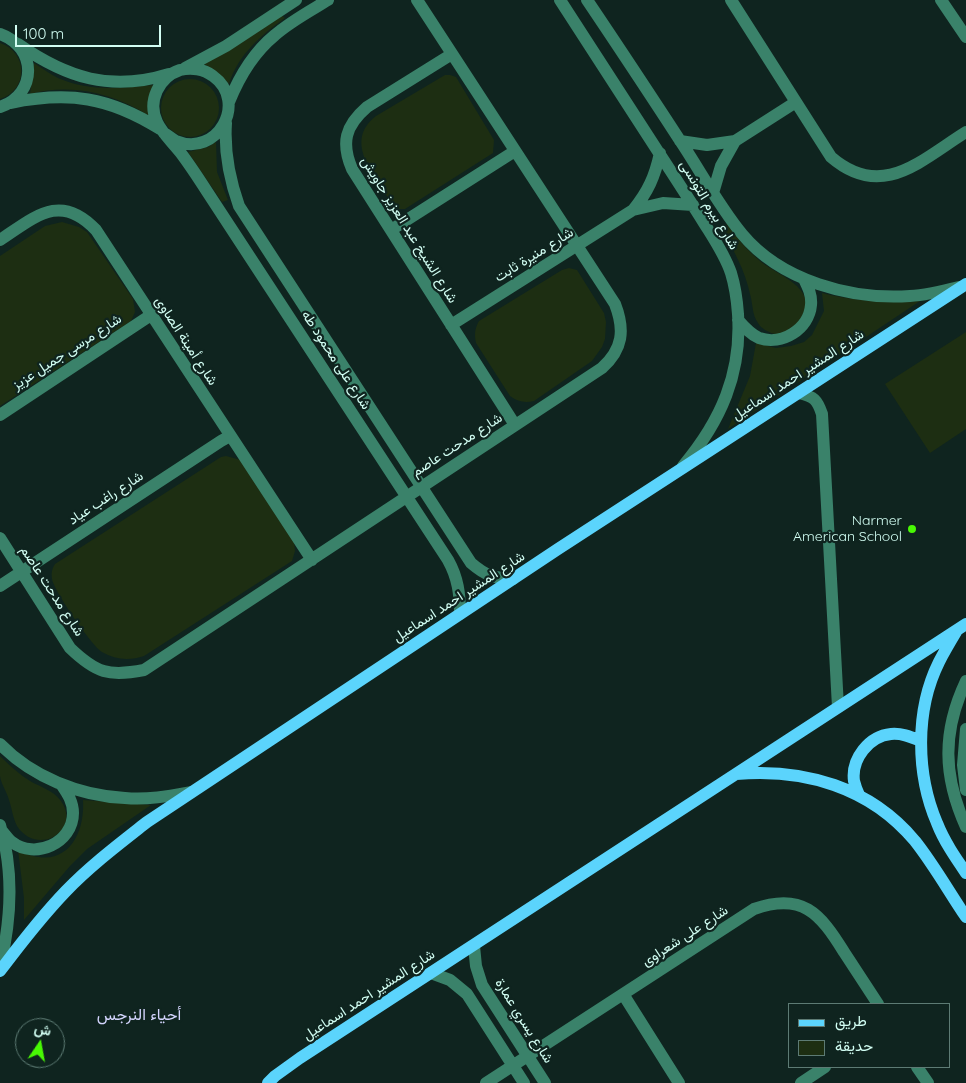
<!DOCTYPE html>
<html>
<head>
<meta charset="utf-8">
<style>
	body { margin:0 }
	#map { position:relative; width:966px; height:1083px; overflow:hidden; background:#0f241f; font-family:Quicksand,Vazirmatn,sans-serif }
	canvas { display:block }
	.legend { position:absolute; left:788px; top:1003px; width:162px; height:65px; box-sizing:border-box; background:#0f241f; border:1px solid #5d7b74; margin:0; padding:6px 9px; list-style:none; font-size:15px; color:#d2fef3 }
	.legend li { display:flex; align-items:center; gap:10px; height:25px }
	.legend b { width:25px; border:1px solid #5d7b74 }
	.north { position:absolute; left:15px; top:1018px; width:50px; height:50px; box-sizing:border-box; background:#0f241f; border:1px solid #5d7b74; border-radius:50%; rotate:12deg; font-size:14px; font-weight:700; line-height:20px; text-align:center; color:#d2fef3 }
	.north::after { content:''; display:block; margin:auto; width:18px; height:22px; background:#48f804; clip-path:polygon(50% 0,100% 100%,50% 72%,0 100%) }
	.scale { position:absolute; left:15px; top:25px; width:146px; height:22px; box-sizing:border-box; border:2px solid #d2fef3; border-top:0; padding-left:6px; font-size:15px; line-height:18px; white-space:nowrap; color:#d2fef3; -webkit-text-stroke:4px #0f241f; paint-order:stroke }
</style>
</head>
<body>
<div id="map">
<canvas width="966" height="1083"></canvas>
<ul class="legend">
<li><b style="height:6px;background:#5bd4fc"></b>طريق</li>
<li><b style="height:14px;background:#1d2e12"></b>حديقة</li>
</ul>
<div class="north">ش</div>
<div class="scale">100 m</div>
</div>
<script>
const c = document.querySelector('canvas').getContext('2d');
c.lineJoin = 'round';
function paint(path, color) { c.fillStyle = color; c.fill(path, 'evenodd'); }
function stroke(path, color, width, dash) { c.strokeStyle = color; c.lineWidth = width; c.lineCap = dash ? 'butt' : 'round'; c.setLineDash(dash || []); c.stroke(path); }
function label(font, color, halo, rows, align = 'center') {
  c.font = font + ' Quicksand,Vazirmatn,sans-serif'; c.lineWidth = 4.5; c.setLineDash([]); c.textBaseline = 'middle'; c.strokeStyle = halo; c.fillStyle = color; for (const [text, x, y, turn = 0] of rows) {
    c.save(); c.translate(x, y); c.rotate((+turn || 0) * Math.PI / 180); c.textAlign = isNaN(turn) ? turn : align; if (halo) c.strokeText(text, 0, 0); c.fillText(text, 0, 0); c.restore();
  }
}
paint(new Path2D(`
	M281 15 285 18C260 36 238 55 229 84L218 73 204 64Z
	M0 43C28 52 29 90 0 99Z
	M34 63C42 68 50 74 58 78 89 92 121 88 154 85L149 116C113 93 72 83 30 94Z
	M445 75H450L456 77 494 140 493 153 405 209H397L392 204C376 177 342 142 376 116Z
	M161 108a29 29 0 1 1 58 0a29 29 0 1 1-58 0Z
	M216 142 217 172 228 200 222 202 188 152 208 147Z
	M62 222 79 227 87 232 133 299 135 312 131 321 0 406V256L45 226Z
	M727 224C737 238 747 250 760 261 778 276 823 289 800 321 794 328 787 333 777 334 771 334 761 329 758 323 752 315 753 304 750 294 745 270 733 249 721 228Z
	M569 268 577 270 604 313 606 322 605 339 602 347 592 361 534 401C525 403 518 402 510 396L476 343C474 334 475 328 479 321L562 270Z
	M822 293C855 301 886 303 920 301L728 429 750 376 756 343 776 348 791 346 804 342 812 335 824 311Z
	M966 332V429L930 453 885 384Z
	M226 456 241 460 294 541 295 551 292 561 144 656C130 661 115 660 102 652 92 646 54 591 52 579 51 573 52 569 55 564L221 457Z
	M0 756C9 765 19 774 30 781 40 787 53 790 61 801 82 831 37 857 17 826 13 818 12 809 9 800 7 792 1 784 0 776 0 769 0 763 0 756Z
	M83 800 151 805 87 849 70 866 24 920V898L18 850C23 852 28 855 33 856 70 865 85 831 83 800Z`), '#1d2e12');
stroke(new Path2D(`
	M560 0C593 51 626 102 659 153 674 176 689 199 704 223 714 239 725 255 731 273 735 286 737 300 738 314 742 373 721 421 683 466
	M587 0C618 46 649 93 679 139 700 170 718 205 742 234 781 281 851 300 910 296 927 295 943 291 959 287
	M731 0 831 157C882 201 921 160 966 132
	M941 0 966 37
	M0 34C37 47 38 94 0 107
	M18 44C67 78 111 92 169 74
	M452 54 367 107C345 126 341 143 352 169L515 425
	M185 68 226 46 296 0
	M229 102C239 77 253 53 275 35 291 21 310 11 328 0
	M10 103C69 91 109 97 160 129
	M226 123C224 153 229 178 239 206L471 563C486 576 494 578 513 579
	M164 133C168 135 172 139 176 141 217 158 249 102 213 76 204 69 191 67 180 70 159 77 147 101 157 122 162 133 172 142 180 152 190 165 199 179 208 193L448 560C458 578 460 594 460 614
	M680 141 707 145 735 141 796 102
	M713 193 721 166 735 141
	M633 210C648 192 655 176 660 153
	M391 230 515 151
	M0 240C35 217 60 192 96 230L312 560
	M738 320C744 327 750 334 759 338 782 346 809 329 811 305 812 295 808 287 804 279
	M451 325 633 210 663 203 693 205
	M799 393C814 397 817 399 822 414L838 707
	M0 415 151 315
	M0 538 70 648C96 673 109 677 144 670L602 368C623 349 625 330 615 304L417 0
	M0 586 221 441 230 436
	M966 681C942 732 943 776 966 827
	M966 729 963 765 966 790
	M0 744C32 777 80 796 125 798 148 800 169 796 191 792
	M0 825C14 871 11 921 0 967
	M1 830C5 834 8 839 12 842 35 860 73 843 73 813 73 801 67 793 61 784
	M474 946 476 966 482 985 545 1083
	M431 973 450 980 467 994 524 1083
	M623 994 679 1083
	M917 1067 928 1083
	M486 1083 754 909C802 892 820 913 844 952 855 969 867 987 878 1004
	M801 1083 825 1067`), '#3a826a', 12);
stroke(new Path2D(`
	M956 632C950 642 944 652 939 662 915 710 916 774 937 823 944 841 955 857 966 873
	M736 774C804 768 870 787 915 841 934 865 949 892 966 917
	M859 795C857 791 855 785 854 781 851 759 869 736 891 734 902 733 911 737 921 741
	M0 971C21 943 42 916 66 891 90 866 119 844 147 822L558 549 966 284
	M268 1083 275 1076 300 1058 966 624`), '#5bd4fc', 12);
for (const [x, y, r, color] of [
	[912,529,5,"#48f804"]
]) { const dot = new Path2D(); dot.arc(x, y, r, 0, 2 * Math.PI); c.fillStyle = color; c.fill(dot); stroke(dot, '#0f241f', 2); }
label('14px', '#d2fef3', '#0f241f', [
	["شارع بيرم التونسى",709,205,59],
	["شارع الشيخ عبد العزيز جاويش",409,230,58],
	["شارع منيرة ثابت",534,255,-32],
	["شارع أمينة الصاوى",186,341,57],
	["شارع مرسى جميل عزيز",67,352,-33],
	["شارع على محمود طه",336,360,57],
	["شارع المشير احمد اسماعيل",798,375,-33],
	["شارع مدحت عاصم",457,445,-33],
	["شارع راغب عياد",106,498,-33],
	["شارع مدحت عاصم",52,591,57],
	["شارع المشير احمد اسماعيل",459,597,-33],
	["شارع على شعراوى",685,936,-33],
	["شارع المشير احمد اسماعيل",369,995,-33],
	["شارع يسري عمارة",524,1021,58]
]);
label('14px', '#d2fef3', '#0f241f', [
	["Narmer",902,521],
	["American School",902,537]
], 'right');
label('16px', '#d4d5fe', '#0f241f', [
	["أحياء النرجس",139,1015]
]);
</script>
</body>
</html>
